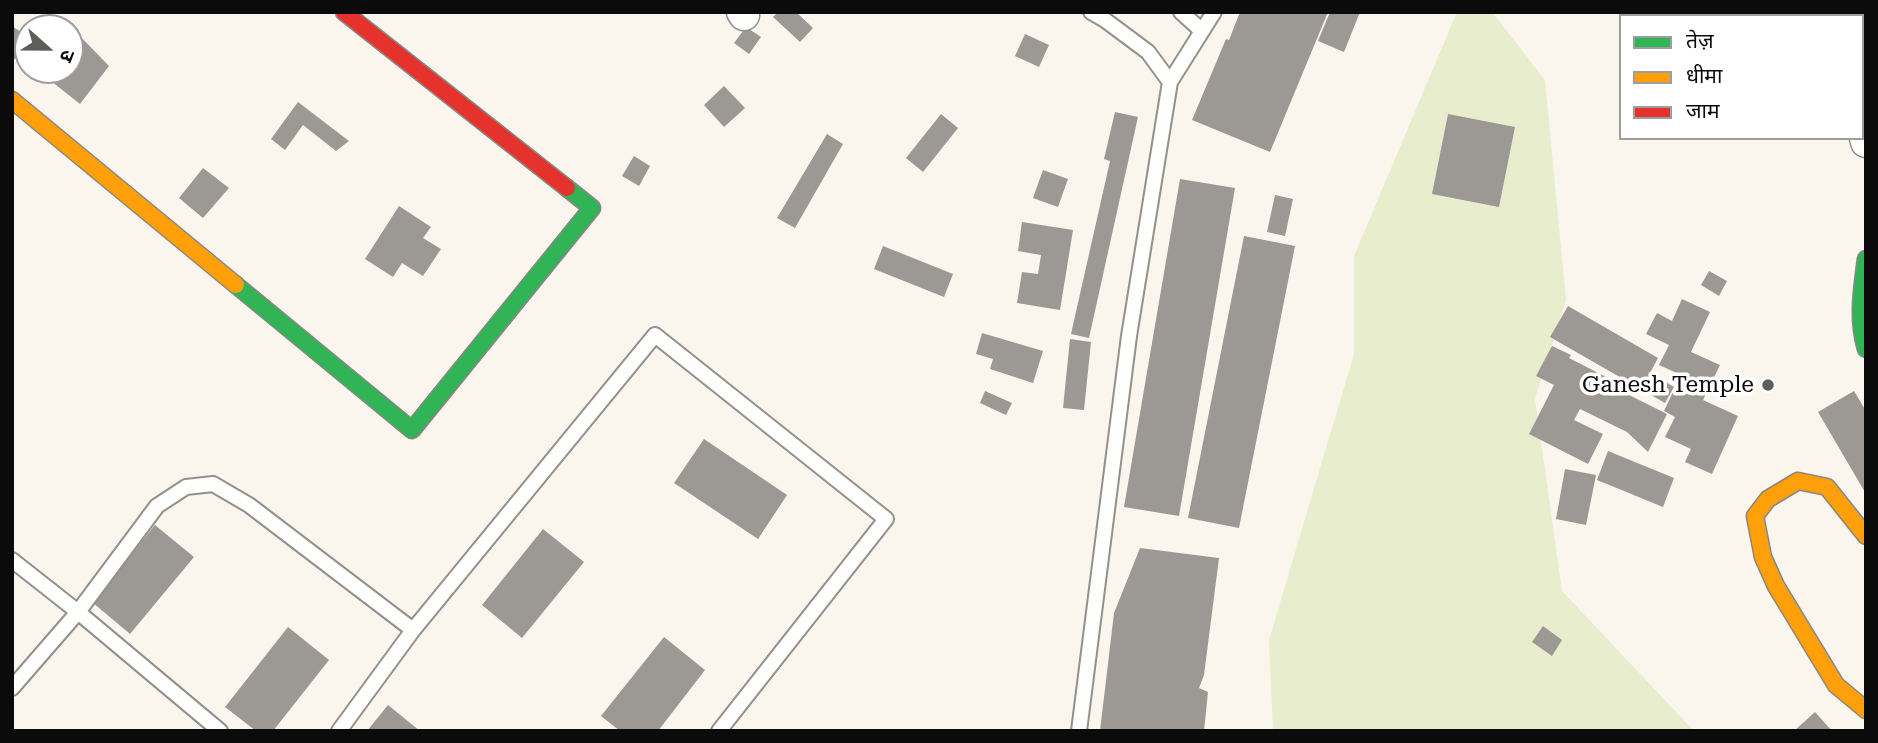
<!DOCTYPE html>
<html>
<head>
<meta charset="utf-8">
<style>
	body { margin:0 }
	#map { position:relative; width:1878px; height:743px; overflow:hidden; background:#faf5ed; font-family:"Roboto Serif","Noto Sans Devanagari",serif }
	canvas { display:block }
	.frame { position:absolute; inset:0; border:14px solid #0b0b0b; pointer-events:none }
	.legend { position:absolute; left:1619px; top:14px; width:245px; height:126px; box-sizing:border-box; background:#fff; border:2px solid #9d9d9d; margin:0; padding:9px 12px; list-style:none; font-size:21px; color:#0b0b0b }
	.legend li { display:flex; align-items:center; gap:14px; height:35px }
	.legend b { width:35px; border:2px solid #9d9d9d }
	.north { position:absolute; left:14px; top:14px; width:70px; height:70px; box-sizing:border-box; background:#fff; border:2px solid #9d9d9d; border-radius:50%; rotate:111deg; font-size:19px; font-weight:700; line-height:28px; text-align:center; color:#0b0b0b }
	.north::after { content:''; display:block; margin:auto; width:24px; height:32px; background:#5f5d5a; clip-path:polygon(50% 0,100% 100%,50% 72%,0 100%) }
</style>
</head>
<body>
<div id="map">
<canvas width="1878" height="743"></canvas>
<div class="frame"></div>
<ul class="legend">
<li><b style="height:9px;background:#30b455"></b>तेज़</li>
<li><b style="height:9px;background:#ff9f0a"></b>धीमा</li>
<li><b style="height:9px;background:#e5322d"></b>जाम</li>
</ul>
<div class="north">उ</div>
</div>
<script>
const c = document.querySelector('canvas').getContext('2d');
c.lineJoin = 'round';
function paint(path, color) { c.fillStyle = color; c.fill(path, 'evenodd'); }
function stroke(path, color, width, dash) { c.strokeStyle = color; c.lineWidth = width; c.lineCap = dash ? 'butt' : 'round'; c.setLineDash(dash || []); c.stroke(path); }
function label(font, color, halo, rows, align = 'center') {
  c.font = font + ' "Roboto Serif",serif'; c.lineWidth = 7; c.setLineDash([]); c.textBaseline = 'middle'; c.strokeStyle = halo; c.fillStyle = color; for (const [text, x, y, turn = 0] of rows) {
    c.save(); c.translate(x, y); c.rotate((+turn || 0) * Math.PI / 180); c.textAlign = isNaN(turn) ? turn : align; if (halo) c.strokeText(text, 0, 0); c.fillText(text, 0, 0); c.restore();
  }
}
paint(new Path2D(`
	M1457 12H1492L1545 80 1566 300 1535 399 1562 591 1694 731H1273L1269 640 1354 354V256Z`), '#e8eecd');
paint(new Path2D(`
	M778 12H796L813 28 800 42 773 17Z
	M1240 12H1328L1270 152 1192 120 1226 39 1229 40Z
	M1330 12H1360L1344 52 1318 41Z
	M12 26 28 37V42L12 62Z
	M746 27 761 37 749 54 734 43Z
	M74 30 109 66 80 104 37 70H70V34Z
	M1025 34 1049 45 1039 67 1015 56Z
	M724 86 745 108 724 127 704 105Z
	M298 102 349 141 336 151 303 125 285 150 271 139Z
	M1115 112 1138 117 1089 338 1071 334 1110 161 1104 159Z
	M941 114 958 128 923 172 906 158Z
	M1448 114 1515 127 1499 207 1432 194Z
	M827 134 843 144 795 228 777 218Z
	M634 156 650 166 639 186 622 176Z
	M203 168 229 188 203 218 179 198Z
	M1043 170 1068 179 1058 207 1033 198Z
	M1180 179 1235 188 1179 516 1124 507Z
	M1275 195 1293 199 1285 236 1267 232Z
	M399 206 431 227 423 238 441 249 423 276 402 263 393 277 365 259Z
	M1022 222 1073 230 1060 310 1017 303 1022 272 1038 274 1041 255 1018 251Z
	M1244 236 1295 246 1239 528 1188 518Z
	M883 246 953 274 944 297 874 269Z
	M1709 271 1727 281 1719 296 1701 285Z
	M1682 299 1710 312 1691 352 1720 365 1703 400 1738 416 1712 474 1685 462 1691 449 1665 437 1675 417 1664 411 1681 375 1659 365 1669 345 1646 334 1657 313 1672 321Z
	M1568 306 1658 358 1650 373 1674 387 1665 403 1550 337Z
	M982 333 1043 351 1033 383 990 369 993 359 976 354Z
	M1070 339 1091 342 1084 410 1063 408Z
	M1552 346 1571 355 1569 358 1612 380 1609 385 1667 414 1648 452 1627 432 1580 409 1574 420 1603 434 1588 464 1529 434 1554 385 1536 376Z
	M985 391 1012 403 1006 415 980 403Z
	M1854 391 1866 411V494L1818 412Z
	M704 439 787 495 758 539 674 483Z
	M1608 451 1674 478 1663 507 1597 480Z
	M1565 469 1596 475 1586 525 1556 519Z
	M155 525 194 557 130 634 92 602Z
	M543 529 584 562 522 638 482 605Z
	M1140 548 1219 558 1204 675 1199 688 1208 692 1204 731H1100L1114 613Z
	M1543 626 1562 640 1552 656 1532 642Z
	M288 627 329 660 273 731H256L225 707Z
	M664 637 705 670 658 731H620L601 716Z
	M388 705 420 731H367Z
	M1815 712 1832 731H1794Z`), '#9c9894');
const lane = new Path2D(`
	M1181 12 1202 31
	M1170 82 1214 12
	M12 560 78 612 157 506 186 487 213 484 249 505 413 630
	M12 688 78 612 220 731
	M339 731 413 630 655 335 886 519 719 731
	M1079 731 1129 336 1170 82 1148 52 1105 20 1091 12`);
const street = new Path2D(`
	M742 12 744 15
	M1839 12 1840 16
	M1862 125 1866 142`);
const fast = new Path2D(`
	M1866 259C1862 290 1857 319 1866 349
	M236 285 412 430 592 208 567 188`);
const slow = new Path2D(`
	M12 100 236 285
	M1866 536 1827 487 1798 481 1768 499 1755 516 1763 557 1776 586 1836 685 1866 710`);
const jam = new Path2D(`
	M344 12 567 188`);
stroke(lane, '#93908d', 18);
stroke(street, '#93908d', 33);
stroke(fast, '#898783', 19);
stroke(slow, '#898783', 19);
stroke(jam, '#898783', 19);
stroke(lane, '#fefefc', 14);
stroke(street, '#fefefc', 30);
stroke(fast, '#30b455', 16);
stroke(slow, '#ff9f0a', 16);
stroke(jam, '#e5322d', 16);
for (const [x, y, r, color] of [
	[1768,385,7,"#5f5d5a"]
]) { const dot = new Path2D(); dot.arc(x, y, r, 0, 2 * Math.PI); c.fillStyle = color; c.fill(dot); stroke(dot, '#fff', 2.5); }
label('23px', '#0b0b0b', '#fff', [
	["Ganesh Temple",1754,385]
], 'right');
</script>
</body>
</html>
